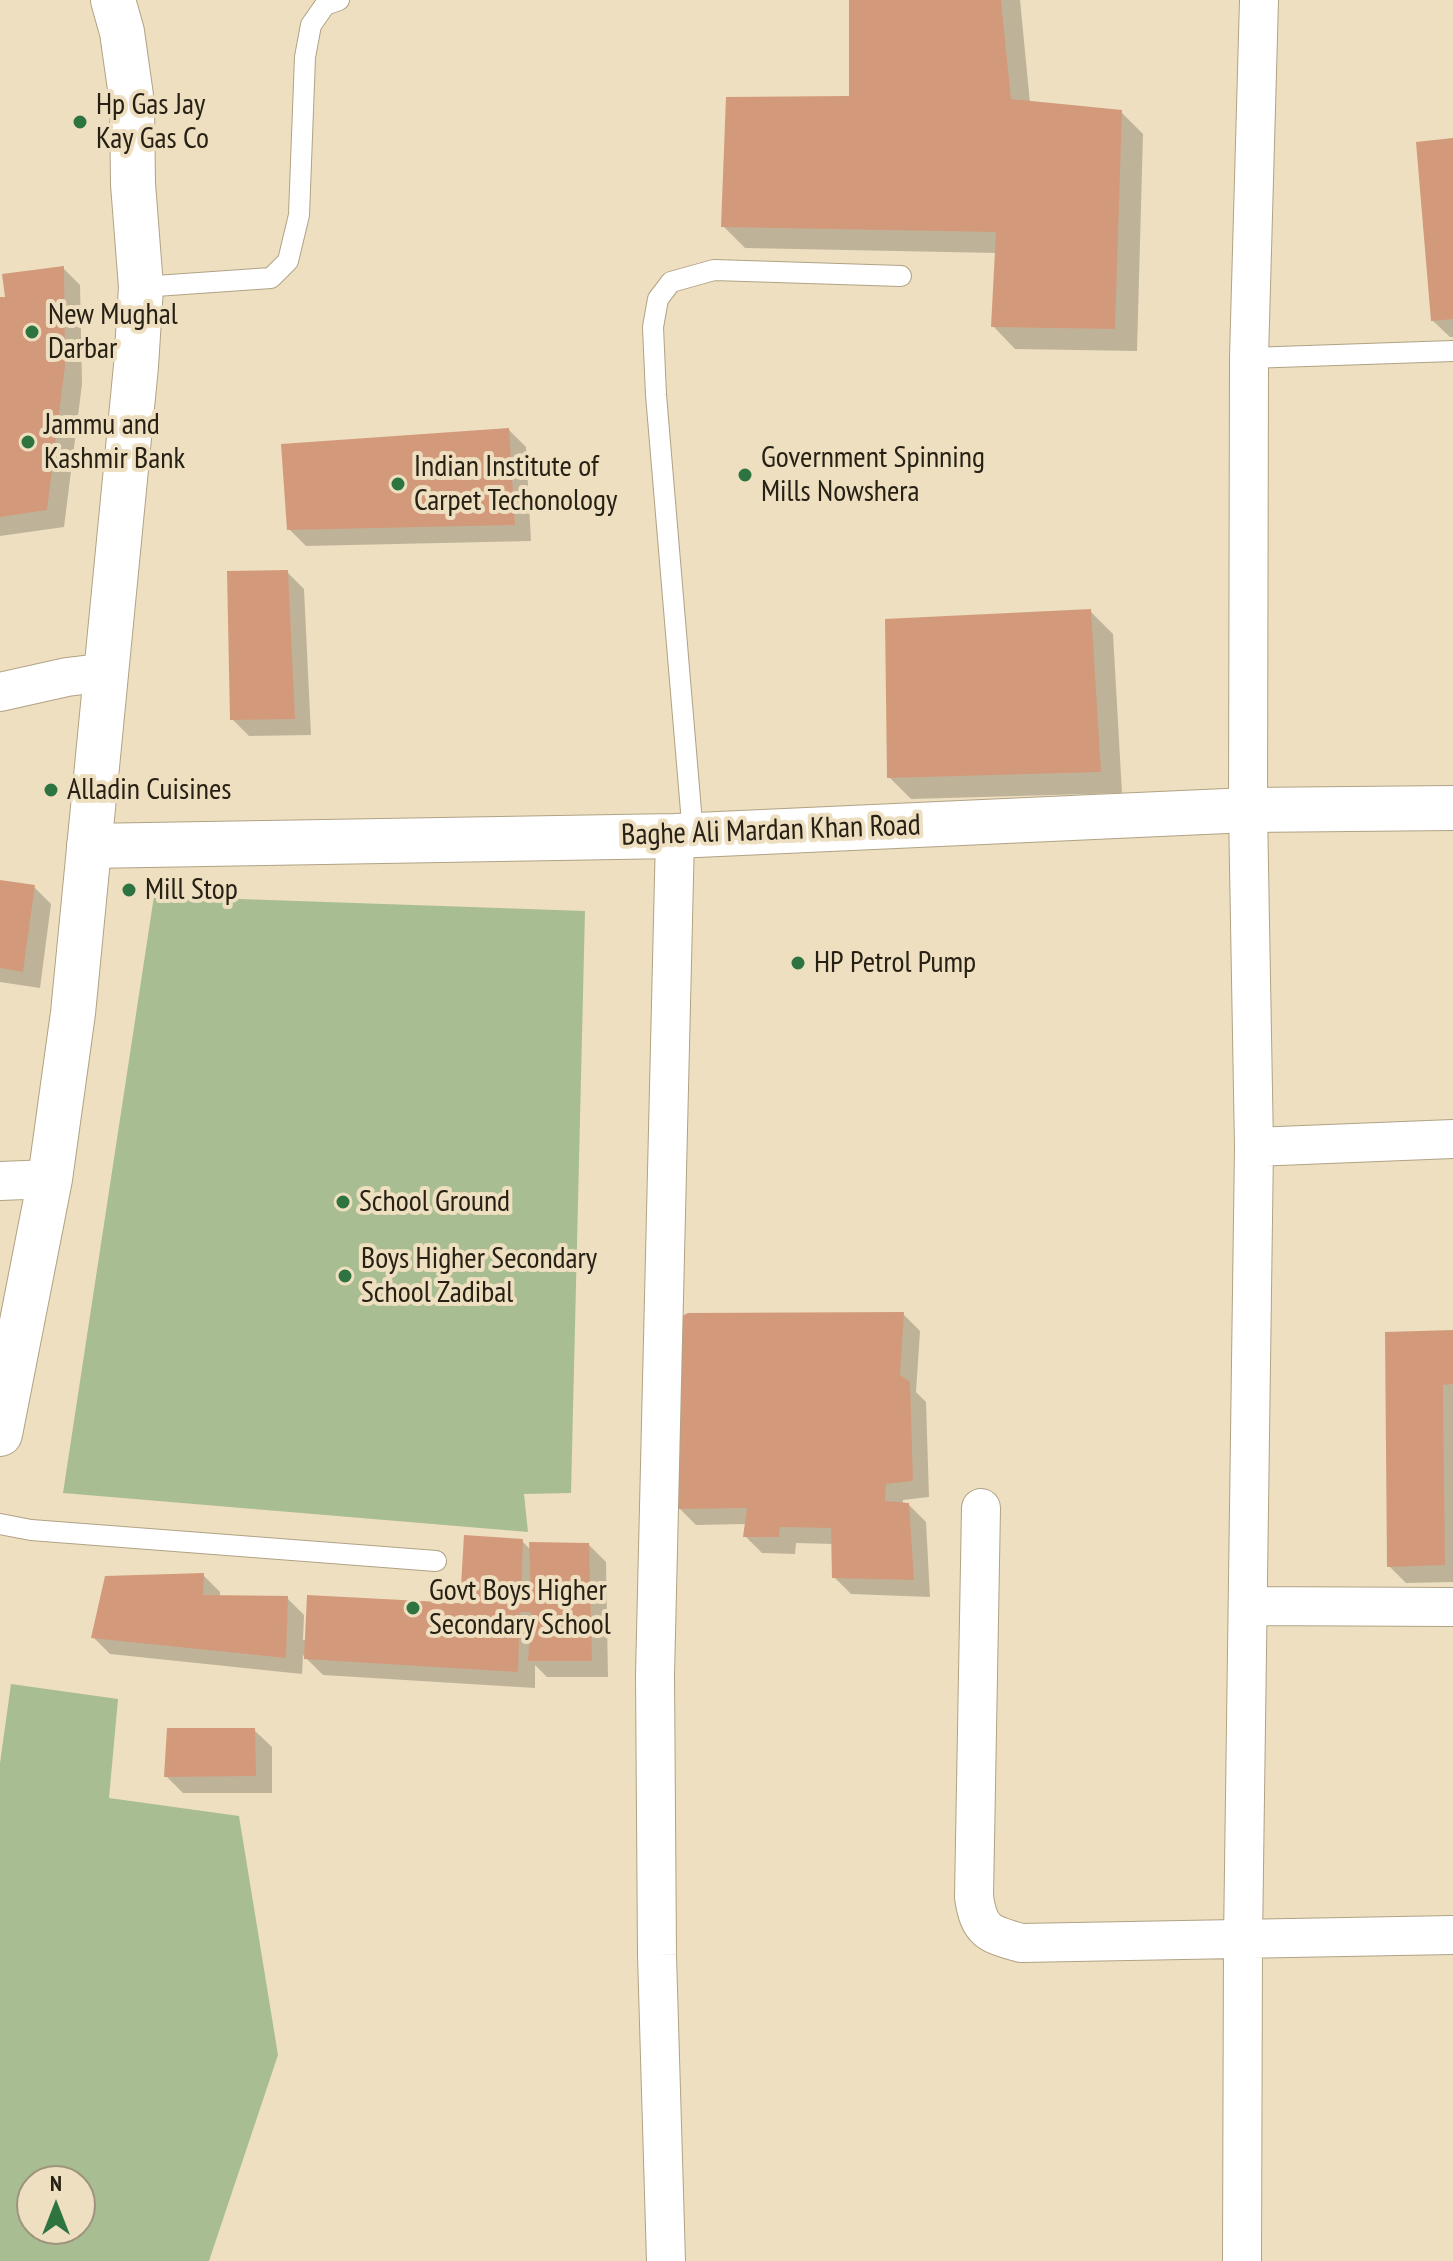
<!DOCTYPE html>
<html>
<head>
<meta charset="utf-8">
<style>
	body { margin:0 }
	#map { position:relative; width:1453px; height:2261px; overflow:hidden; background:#eedfc0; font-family:"PT Sans Narrow",sans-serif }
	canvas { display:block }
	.north { position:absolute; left:16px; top:2165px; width:80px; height:80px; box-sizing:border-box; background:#eedfc0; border:2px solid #9e937c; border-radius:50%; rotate:0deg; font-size:22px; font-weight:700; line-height:32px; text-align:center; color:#272115 }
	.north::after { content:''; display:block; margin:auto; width:28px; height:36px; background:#2e7440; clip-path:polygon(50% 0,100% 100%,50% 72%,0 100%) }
</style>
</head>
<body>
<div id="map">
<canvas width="1453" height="2261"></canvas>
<div class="north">N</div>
</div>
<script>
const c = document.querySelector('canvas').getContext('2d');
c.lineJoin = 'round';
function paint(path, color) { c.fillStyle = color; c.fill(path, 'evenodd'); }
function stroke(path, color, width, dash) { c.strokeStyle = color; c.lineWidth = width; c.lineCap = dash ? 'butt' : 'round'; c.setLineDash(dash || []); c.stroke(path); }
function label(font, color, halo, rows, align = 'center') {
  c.font = font + ' "PT Sans Narrow",sans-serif'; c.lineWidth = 8; c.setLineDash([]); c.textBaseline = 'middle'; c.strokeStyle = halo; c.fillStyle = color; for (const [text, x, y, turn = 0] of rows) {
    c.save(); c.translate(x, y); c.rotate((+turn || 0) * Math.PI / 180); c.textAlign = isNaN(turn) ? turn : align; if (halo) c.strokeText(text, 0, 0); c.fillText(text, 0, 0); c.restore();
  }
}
paint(new Path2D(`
	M154 896 585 911 571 1493 524 1494 528 1532 63 1493Z
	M11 1684 118 1699 109 1798 239 1816 278 2055 209 2261H0V1763ZM80 2181V2229H32V2181Z`), '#a9bd93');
paint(new Path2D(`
	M851 0H1020L1030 103 1121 112 1143 134 1137 351 1015 349 993 326 997 253 745 248 723 226 851 98Z
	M1453 140V337H1450L1432 320Z
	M63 268 80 285 82 384 64 527 0 536V299L7 300Z
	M509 430 526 447 531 541 306 546 289 529Z
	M287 572 304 589 311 735 249 736 232 719Z
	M1090 611 1113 634 1122 793 911 799 889 777Z
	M0 882 34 887 51 904 40 988 0 982Z
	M903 1314 920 1331 916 1392 926 1402 929 1497 903 1500V1504L909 1505 926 1522 930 1597 851 1594 834 1577 833 1544 796 1543 795 1554 762 1553 745 1536 747 1524 696 1525 679 1508Z
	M1453 1332V1582L1406 1583 1389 1566Z
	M522 1541 532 1551 589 1545 606 1562 608 1677H547L535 1665V1688L323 1675 303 1655 302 1674 110 1654 93 1637 203 1575 220 1592V1597L287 1598 304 1615 303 1640H307L462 1605Z
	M254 1730 272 1747V1793H183L166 1776Z`), '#0003');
paint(new Path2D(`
	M849 0H1001L1011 99 1122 110 1115 329 991 327 996 232 721 227 726 97 849 96Z
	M1453 138V319L1431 321 1416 142Z
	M64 266 65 366 47 510 0 517V297H5L2 274Z
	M509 428 515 525 287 530 281 444Z
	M288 570 295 719 230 720 227 571Z
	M1091 609 1101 772 887 778 885 619Z
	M0 880 35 885 23 972 0 968Z
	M904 1312 900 1375 910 1382 913 1481 886 1484 885 1501 909 1503 914 1580 832 1578 831 1528 780 1527 779 1537H743L747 1508 677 1509 676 1319 688 1313Z
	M1453 1330V1384L1443 1385 1445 1565 1387 1567 1385 1332Z
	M464 1535 523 1539 521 1595H531L529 1542 589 1543 592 1661H528L531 1612H520L518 1672 304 1659 307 1595 460 1603Z
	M204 1573 203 1595 288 1596 286 1658 91 1638 105 1576Z
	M167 1728H255L256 1776 164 1777Z`), '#d29a7a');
const service = new Path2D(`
	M141 287 271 278 288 261 299 215 305 57 311 25 325 5 339 0
	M1249 358 1453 351
	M693 835 656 395 653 327 658 299 671 282 714 270 901 276
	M0 1524 31 1530 436 1561`);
const minor = new Path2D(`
	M0 692 67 677 108 672
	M1254 1147 1453 1139
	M0 1181 50 1179
	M981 1508 974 1897C979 1931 988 1934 1021 1943L1453 1935
	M1248 1606 1453 1607
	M666 2261 657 1955 655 1675 675 836
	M1242 2261 1243 1940 1254 1147 1248 810 1249 358 1259 0`);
const secondary = new Path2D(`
	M89 846 675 836 1248 810 1453 808`);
const trunk = new Path2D(`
	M0 1434 50 1179 73 1013 136 366 141 287 133 184 132 103 122 32 113 0`);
stroke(service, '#b1a285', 22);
stroke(minor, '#b1a285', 40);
stroke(secondary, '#b1a285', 46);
stroke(trunk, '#b1a285', 46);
stroke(service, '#fff', 20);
stroke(minor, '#fff', 38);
stroke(secondary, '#fff', 44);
stroke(trunk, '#fff', 44);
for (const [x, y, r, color] of [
	[80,122,8,"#2e7440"],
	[32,332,8,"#2e7440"],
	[28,442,8,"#2e7440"],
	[745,475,8,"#2e7440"],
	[398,484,8,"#2e7440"],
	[51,790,8,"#2e7440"],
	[129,890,8,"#2e7440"],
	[798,963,8,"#2e7440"],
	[343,1202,8,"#2e7440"],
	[345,1276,8,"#2e7440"],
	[413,1608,8,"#2e7440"]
]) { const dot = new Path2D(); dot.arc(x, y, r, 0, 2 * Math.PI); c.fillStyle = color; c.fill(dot); stroke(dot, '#eedfc0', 3); }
label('30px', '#272115', '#eedfc0', [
	["Hp Gas Jay",96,105],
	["Kay Gas Co",96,139],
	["New Mughal",48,315],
	["Darbar",48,349],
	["Jammu and",44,425],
	["Kashmir Bank",44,459],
	["Government Spinning",761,458],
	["Mills Nowshera",761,492],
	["Indian Institute of",414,467],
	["Carpet Techonology",414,501],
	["Alladin Cuisines",67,790],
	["Mill Stop",145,890],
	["HP Petrol Pump",814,963],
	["School Ground",359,1202],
	["Boys Higher Secondary",361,1259],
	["School Zadibal",361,1293],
	["Govt Boys Higher",429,1591],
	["Secondary School",429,1625]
], 'left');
label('30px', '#272115', '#eedfc0', [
	["Baghe Ali Mardan Khan Road",771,831,-2]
]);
</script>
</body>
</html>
